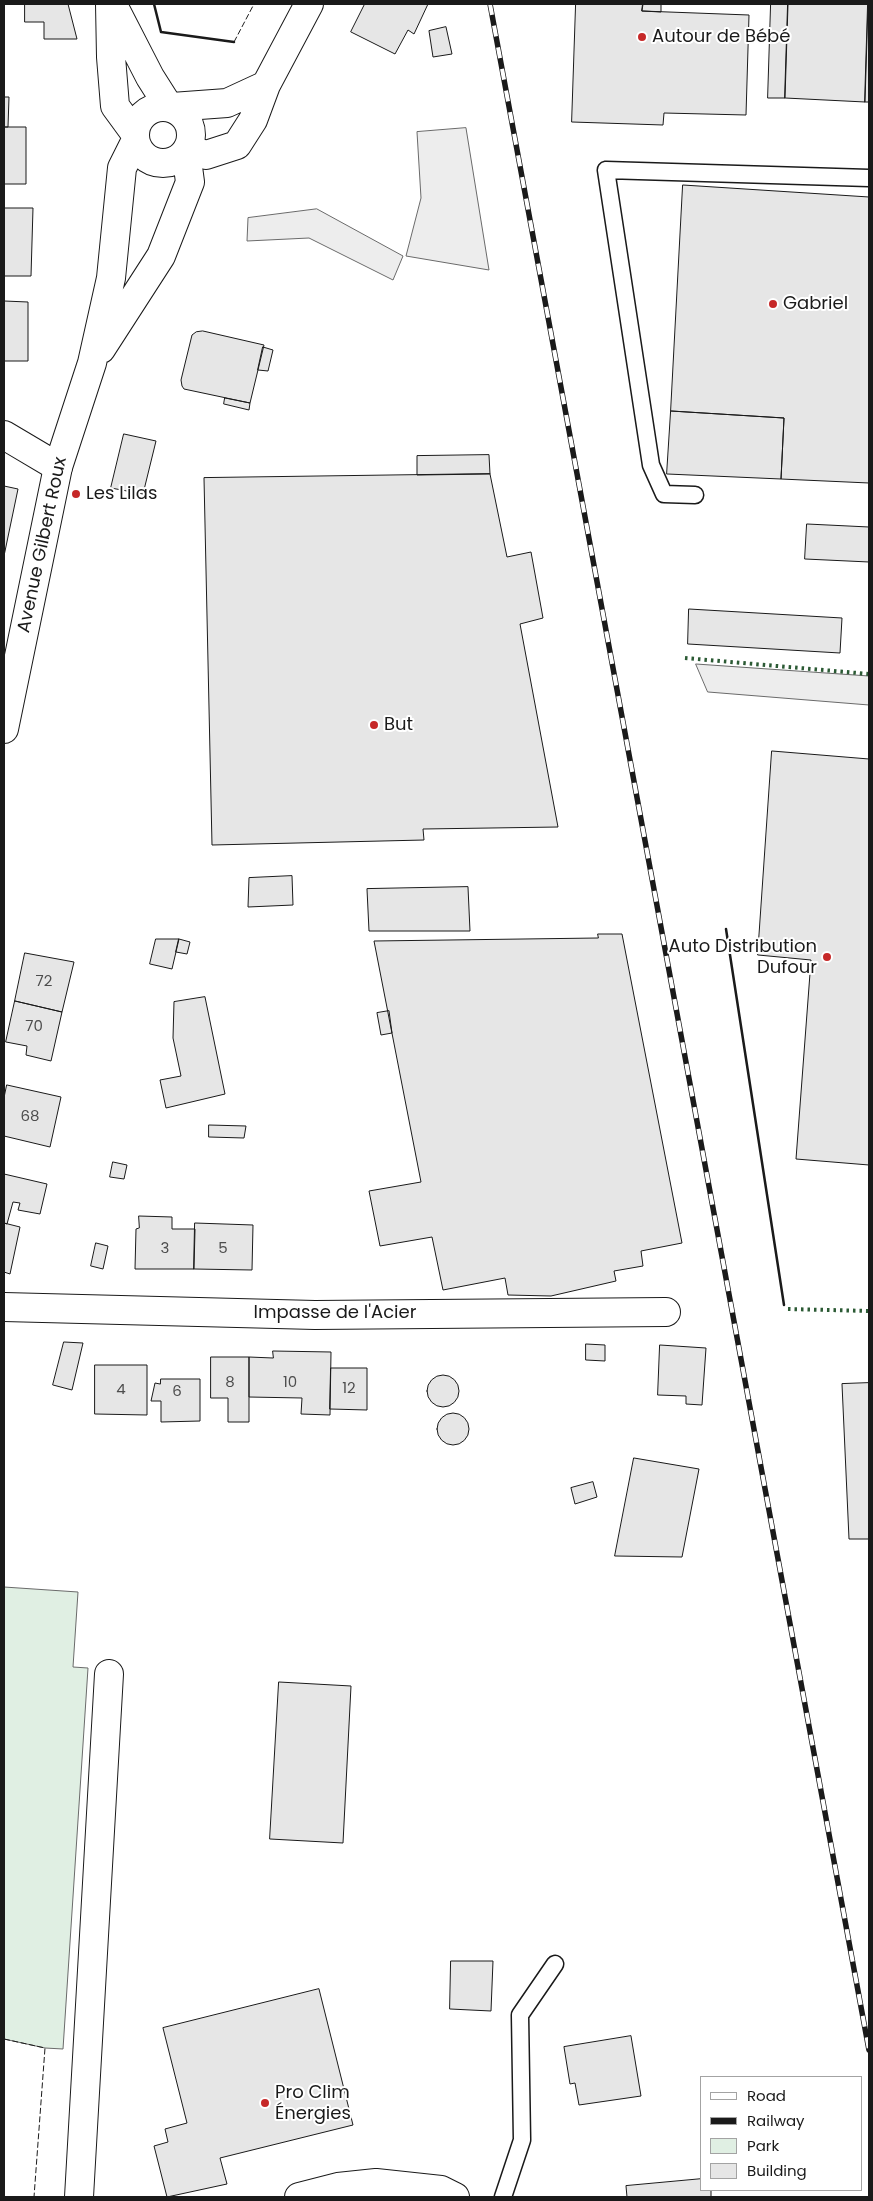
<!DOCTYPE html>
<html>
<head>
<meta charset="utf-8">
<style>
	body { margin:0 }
	#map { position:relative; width:873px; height:2201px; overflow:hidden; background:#fff; font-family:Poppins,sans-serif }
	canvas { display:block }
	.frame { position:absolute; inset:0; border:5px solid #1a1a1a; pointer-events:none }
	.legend { position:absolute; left:700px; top:2076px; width:162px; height:115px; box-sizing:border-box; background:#fff; border:1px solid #a3a3a3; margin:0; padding:6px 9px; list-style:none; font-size:15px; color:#1a1a1a }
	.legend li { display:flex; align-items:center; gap:10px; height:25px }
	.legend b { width:25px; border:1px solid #a3a3a3 }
</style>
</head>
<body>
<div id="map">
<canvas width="873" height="2201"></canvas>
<div class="frame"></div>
<ul class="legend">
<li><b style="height:6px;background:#fff"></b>Road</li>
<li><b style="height:6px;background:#1a1a1a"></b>Railway</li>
<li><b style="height:14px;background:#e0efe3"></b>Park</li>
<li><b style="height:14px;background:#e6e6e6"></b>Building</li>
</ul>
</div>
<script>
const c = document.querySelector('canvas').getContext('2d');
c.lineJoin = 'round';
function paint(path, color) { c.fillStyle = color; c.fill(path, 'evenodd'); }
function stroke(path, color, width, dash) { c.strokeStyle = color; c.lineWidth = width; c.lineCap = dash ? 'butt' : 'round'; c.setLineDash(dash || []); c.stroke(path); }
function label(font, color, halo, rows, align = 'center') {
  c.font = font + ' Poppins,sans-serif'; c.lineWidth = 4; c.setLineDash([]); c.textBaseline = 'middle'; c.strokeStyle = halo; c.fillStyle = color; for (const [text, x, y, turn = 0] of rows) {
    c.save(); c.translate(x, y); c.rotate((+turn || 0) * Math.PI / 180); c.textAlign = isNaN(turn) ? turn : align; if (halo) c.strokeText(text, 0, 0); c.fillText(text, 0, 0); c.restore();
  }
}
const green = new Path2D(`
	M4 1587 78 1592 73 1667 88 1668 63 2049 45 2048 4 2039Z`);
paint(green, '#e0efe3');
stroke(green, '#6a6a6a', 1);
const parking = new Path2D(`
	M466 128 489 270 406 256 421 198 417 132Z
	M317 209 403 256 393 280 309 238 247 241 248 218Z
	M696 664 869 676V705L708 692Z`);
paint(parking, '#ededed');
stroke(parking, '#6a6a6a', 1);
const building = new Path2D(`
	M25 4H68L77 39H44V22H25Z
	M365 4H428L414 34 408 30 395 54 351 32Z
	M576 4H643L642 11 749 15 746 115 664 113 663 125 572 122Z
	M643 4H661V12L642 11Z
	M771 4H788L785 98H768Z
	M788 4H868L865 102 785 98Z
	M868 4H869V102H865Z
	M446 27 452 54 433 57 429 31Z
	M4 97H9L8 127H4Z
	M4 127H26V184H4Z
	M683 185 869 197V483L781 479 784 418 671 411Z
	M4 208H33L31 276H4Z
	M4 301 28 302V361H4Z
	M203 331 264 345 250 403 184 389 182 386 181 380 192 335 196 332Z
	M263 347 273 350 268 371 258 370Z
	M225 398 250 403 249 410 224 404Z
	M671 411 784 418 781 479 667 474Z
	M124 434 156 441 143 494 111 488Z
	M489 455 490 474 417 475V456Z
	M490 474 507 557 531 552 543 618 520 624 558 827 423 829 424 840 212 845 204 478Z
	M4 486 18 489 4 556Z
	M807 524 869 527V562L805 559Z
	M689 609 842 618 840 653 688 644Z
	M772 751 869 759V1165L796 1159 811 960 758 955Z
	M292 876 293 905 248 907 249 878Z
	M468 887 470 931H369L367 889Z
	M598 934H622L682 1243 641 1251 643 1266 614 1271 616 1281 551 1296 508 1295 505 1278 443 1290 432 1237 380 1246 369 1191 421 1182 374 941 598 938Z
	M156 939H179L172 969 150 964Z
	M179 939 190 942 187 954 176 952Z
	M25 953 74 962 62 1012 15 1001Z
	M205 997 225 1094 166 1108 160 1080 181 1076 173 1038 174 1002Z
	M15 1001 62 1012 51 1061 26 1055 27 1046 6 1042Z
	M389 1011 392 1033 381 1035 377 1013Z
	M7 1085 61 1097 50 1147 4 1136V1098Z
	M209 1125 246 1126 244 1138 209 1137Z
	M113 1162 127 1165 124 1179 110 1177Z
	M4 1174 47 1184 40 1214 18 1210 20 1203 13 1202 7 1224 4 1223Z
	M139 1216 172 1217V1229H195L194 1269H135L136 1229 139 1228Z
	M4 1223 20 1227 10 1274 4 1272Z
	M195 1223 253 1225 252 1270 194 1269Z
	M96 1243 108 1246 103 1269 91 1266Z
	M64 1342 83 1343 72 1390 53 1385Z
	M586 1344 605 1345V1361L586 1360Z
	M660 1345 706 1348 702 1405 686 1404V1396L658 1395Z
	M273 1351 331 1352 330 1415 301 1414 302 1398 249 1397V1357L273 1358Z
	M211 1357H249V1422H228V1398H211Z
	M95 1365H147V1415L95 1414Z
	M331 1368H367V1410L330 1409Z
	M427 1391a16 16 0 1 1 32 0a16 16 0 1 1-32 0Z
	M161 1379H200V1421L161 1422V1401H151L155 1383 160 1384Z
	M869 1383V1539H849L842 1384Z
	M437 1429a16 16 0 1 1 32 0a16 16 0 1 1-32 0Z
	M634 1458 699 1469 682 1557 615 1556Z
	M593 1482 597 1497 575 1504 571 1488Z
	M279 1682 351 1686 343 1843 270 1839Z
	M451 1961H493L491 2011 450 2009Z
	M319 1989 353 2125 220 2158 227 2184 167 2197 154 2146 168 2142 165 2129 187 2123 163 2028Z
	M631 2036 641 2096 579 2105 575 2083 570 2084 564 2047Z
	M702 2179V2190H711V2197H627L626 2186Z`);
paint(building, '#e6e6e6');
stroke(building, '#1a1a1a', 1);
const lane = new Path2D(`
	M695 495 664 494 651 465 606 170 869 178
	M503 2197 522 2140 520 2015 555 1964`);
const street = new Path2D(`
	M172 107 227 103 266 85
	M188 149 206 155 237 145 253 120 266 85 309 4
	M4 435 58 467
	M4 1307 315 1315 666 1312
	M79 2197 109 1674
	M299 2197 338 2187 376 2183 441 2190 455 2197`);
const secondary = new Path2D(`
	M110 4 111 57 115 106 134 132
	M113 5 150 77 169 107
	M135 135a28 28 0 1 1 56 0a28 28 0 1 1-56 0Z
	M101 349 161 256 190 182 186 152
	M4 729 58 467 92 363 111 278 122 168 135 142`);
stroke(lane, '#1a1a1a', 19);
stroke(street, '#1a1a1a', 30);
stroke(secondary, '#1a1a1a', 30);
stroke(lane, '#fff', 16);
stroke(street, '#fff', 28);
stroke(secondary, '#fff', 28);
const rail = new Path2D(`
	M490 4 869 2050`);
stroke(rail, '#1a1a1a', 5.5);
stroke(rail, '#fff', 4, [11]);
stroke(new Path2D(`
	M685 658 869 674
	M788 1309 869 1311`), '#2b5a34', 4, [2.5, 4]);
stroke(new Path2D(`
	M234 42 254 4
	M4 2039 45 2048 34 2197`), '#1a1a1a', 1, [6, 2.5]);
stroke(new Path2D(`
	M154 4 161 32 234 42
	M726 929 784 1305`), '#1a1a1a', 2.5);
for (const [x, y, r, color] of [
	[642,37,5,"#c62828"],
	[773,304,5,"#c62828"],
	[76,494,5,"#c62828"],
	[374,725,5,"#c62828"],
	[827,957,5,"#c62828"],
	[265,2103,5,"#c62828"]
]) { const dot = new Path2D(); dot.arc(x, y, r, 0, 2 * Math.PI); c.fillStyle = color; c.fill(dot); stroke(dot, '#fff', 2); }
label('15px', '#4d4d4d', null, [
	["72",44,982],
	["70",34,1027],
	["68",30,1117],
	["3",165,1249],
	["5",223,1249],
	["8",230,1383],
	["10",290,1383],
	["12",349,1389],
	["4",121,1390],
	["6",177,1392]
]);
label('18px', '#1a1a1a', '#fff', [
	["Autour de Bébé",652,37],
	["Gabriel",783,304],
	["Les Lilas",86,494],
	["But",384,725],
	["Auto Distribution",817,947,"right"],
	["Dufour",817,968,"right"],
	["Pro Clim",275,2093],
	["Énergies",275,2114]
], 'left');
label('18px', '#1a1a1a', '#fff', [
	["Avenue Gilbert Roux",43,545,-78],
	["Impasse de l'Acier",335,1313]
]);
</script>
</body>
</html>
